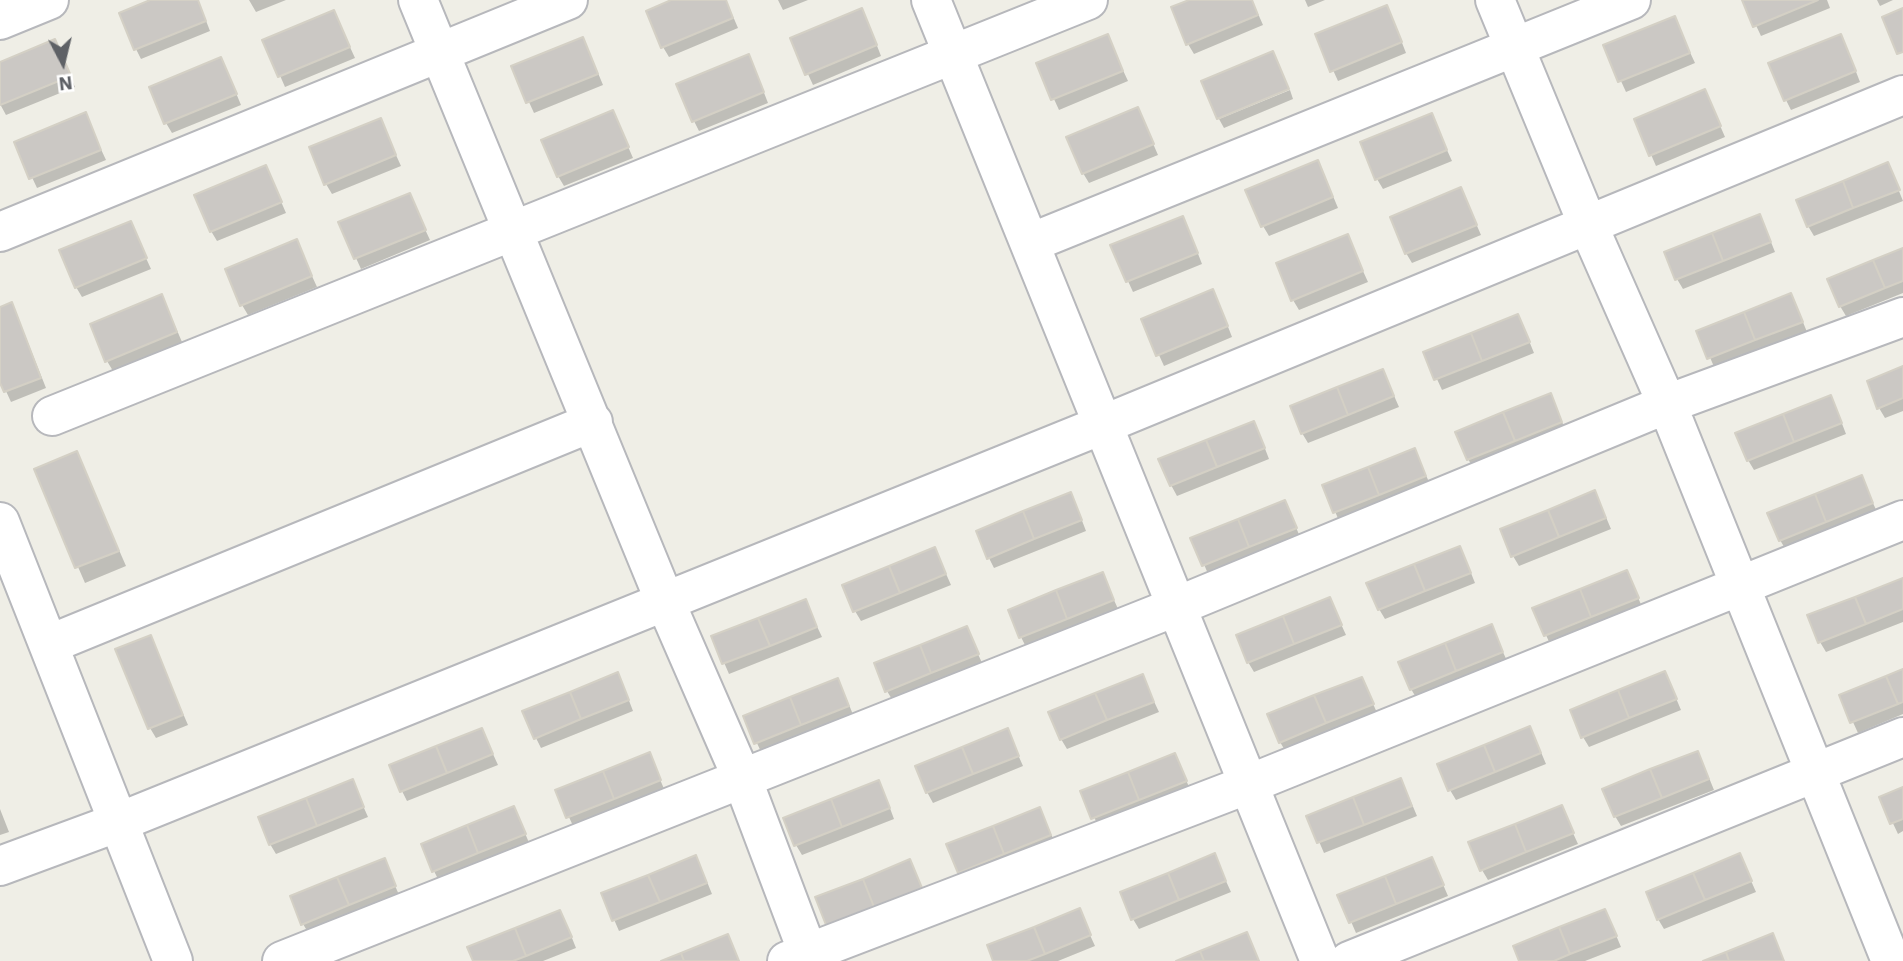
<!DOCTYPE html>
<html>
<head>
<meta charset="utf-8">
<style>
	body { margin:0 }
	#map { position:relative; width:1903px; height:961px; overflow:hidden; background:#efeee6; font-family:"IBM Plex Sans",sans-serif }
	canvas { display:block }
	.north { position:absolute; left:28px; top:28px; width:70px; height:70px; -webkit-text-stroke:5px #fff; paint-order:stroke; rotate:173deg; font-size:19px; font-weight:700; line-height:28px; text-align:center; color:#5e6166 }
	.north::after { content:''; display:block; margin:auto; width:24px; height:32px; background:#5e6166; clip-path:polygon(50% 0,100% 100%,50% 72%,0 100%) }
</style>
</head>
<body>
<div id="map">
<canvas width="1903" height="961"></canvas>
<div class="north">N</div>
</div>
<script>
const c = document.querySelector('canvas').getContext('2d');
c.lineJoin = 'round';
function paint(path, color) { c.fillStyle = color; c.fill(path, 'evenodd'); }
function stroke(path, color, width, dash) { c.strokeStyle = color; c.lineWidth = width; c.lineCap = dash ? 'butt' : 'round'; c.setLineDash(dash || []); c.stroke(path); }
paint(new Path2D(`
	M155 0H198L210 31 141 59 136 49Z
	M249 0H286L256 12Z
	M676 0H726L738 28 669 57 663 47Z
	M778 0H808L783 10Z
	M1193 0H1252L1263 25 1194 54 1188 44Z
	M1305 0H1325L1308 7Z
	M1744 0H1827L1830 8 1761 36Z
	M1877 0H1893L1880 6Z
	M1392 17 1406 53 1338 81 1317 35Z
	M1674 18 1695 63 1626 92 1605 46Z
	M867 20 881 56 813 85 792 39Z
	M339 23 355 58 285 87 265 41Z
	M1107 36 1128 81 1059 110 1038 64Z
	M55 41 75 87 6 115 0 104V64Z
	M1846 46 1860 82 1791 110 1786 100Z
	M588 49 603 85 534 113 513 67Z
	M754 67 768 103 699 131 694 121Z
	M226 69 241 105 172 133 166 123Z
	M1290 90 1293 99 1224 128 1219 119Z
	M1705 91 1725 137 1656 166 1636 120Z
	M1138 109 1158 155 1089 183 1083 173Z
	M613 112 633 158 564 186 558 176Z
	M85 115 106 160 37 188 16 143Z
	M1431 115 1452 161 1383 189 1377 179Z
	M380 120 401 166 332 194 326 184Z
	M1888 164 1903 201 1814 236 1808 226Z
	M266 167 286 213 217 241 211 231Z
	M1323 172 1338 208 1269 236 1263 226Z
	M1461 189 1481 235 1412 263 1406 253Z
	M409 195 430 240 361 269 340 223Z
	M130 223 151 269 82 297 76 287Z
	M1765 227 1775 252 1683 289 1677 279Z
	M1188 228 1202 264 1133 292 1112 246Z
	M1347 236 1368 282 1299 310 1293 300Z
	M296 241 317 287 248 315 242 305Z
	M1903 250V293L1846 316 1840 306Z
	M1218 301 1232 337 1164 366 1143 320Z
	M1796 305 1807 332 1715 369 1699 332Z
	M167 307 182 342 113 371 107 361Z
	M0 309 17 315 46 388 11 402 0 378Z
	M1523 326 1534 353 1442 390 1425 353Z
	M1903 368V411L1885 418 1879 408Z
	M1388 382 1399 407 1308 443 1302 433Z
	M1556 406 1566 432 1474 469 1468 459Z
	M1836 408 1846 434 1754 470 1748 460Z
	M1259 433 1269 459 1177 496 1171 485Z
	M1414 450 1431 486 1340 523 1324 486Z
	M77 454 126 566 85 583 36 470Z
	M1861 477 1878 514 1786 550 1780 540Z
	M1285 502 1301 539 1209 576 1193 539Z
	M1600 503 1611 529 1519 566 1513 556Z
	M1076 505 1086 531 994 568 989 558Z
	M935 549 951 585 861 621 855 611Z
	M1465 558 1475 583 1385 619 1379 609Z
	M1627 572 1643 609 1551 646 1534 609Z
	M1102 574 1119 611 1026 647 1021 637Z
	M1903 582V622L1826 652 1820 642Z
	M1330 600 1346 635 1254 672 1248 662Z
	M805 601 822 637 729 674 713 637Z
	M1491 626 1508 663 1417 699 1411 689Z
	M966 628 983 665 893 701 887 691Z
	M150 637 188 725 156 738 150 728Z
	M1903 671V714L1858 733 1841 696Z
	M1142 676 1159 712 1067 749 1061 739Z
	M1362 679 1378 715 1286 752 1280 742Z
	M1670 684 1681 710 1589 747 1583 737Z
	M623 685 633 711 541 748 536 738Z
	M843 690 854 717 762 754 745 717Z
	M482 730 498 765 407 801 402 791Z
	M1007 730 1023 766 933 803 927 792Z
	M1535 738 1546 764 1456 800 1450 790Z
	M649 754 665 791 574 828 557 791Z
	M1703 763 1714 790 1621 826 1615 816Z
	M1180 765 1191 792 1099 828 1083 792Z
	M352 781 368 817 276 854 270 844Z
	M1903 789V831L1898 834 1881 798Z
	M1406 790 1417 816 1324 853 1308 816Z
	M884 792 894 819 802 855 796 845Z
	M1561 807 1578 844 1488 880 1482 870Z
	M0 809 9 832 0 835Z
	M519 819 530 845 439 881 434 871Z
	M1045 819 1056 846 965 882 959 872Z
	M1214 855 1231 892 1139 929 1133 919Z
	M1740 856 1756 892 1664 929 1658 919Z
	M1432 859 1448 896 1356 933 1340 896Z
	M384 861 400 897 309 934 303 924Z
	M701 867 712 894 619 931 603 894Z
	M915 872 926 898 828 925 818 898Z
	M1079 911 1095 946 1058 961H995Z
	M1610 921 1621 947 1585 961H1520Z
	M566 923 576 948 543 961H475Z`), '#0003');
const building = new Path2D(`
	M150 0H198L206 21 134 50 119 13Z
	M671 0H726L733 18 661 48 646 11Z
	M1189 0H1252L1258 15 1186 45 1171 7Z
	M1742 0H1818L1753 27Z
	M1387 5 1402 42 1330 72 1315 34Z
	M862 8 877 45 805 75 790 38Z
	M1903 8V52L1897 54 1882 17Z
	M334 10 350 47 278 77 262 40Z
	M1675 16 1690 53 1618 82 1603 45Z
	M1108 34 1123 71 1051 100 1036 63Z
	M1841 34 1856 71 1784 101 1768 63Z
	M583 37 598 74 526 103 511 66Z
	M55 39 71 76 0 105V62Z
	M1273 51 1289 89 1217 119 1201 81Z
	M749 54 764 92 692 122 676 84Z
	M221 57 237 94 164 124 149 87Z
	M1705 89 1721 126 1649 156 1634 119Z
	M1138 107 1154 144 1082 174 1066 137Z
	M613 110 629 147 557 177 541 140Z
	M86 112 101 150 29 179 14 142Z
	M1432 113 1447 150 1375 180 1360 142Z
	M381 118 396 155 324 185 309 147Z
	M1318 160 1333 197 1261 227 1245 190Z
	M1888 162 1900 190 1853 208 1843 181Z
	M266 165 282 202 210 232 194 195Z
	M1843 181 1853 208 1807 227 1796 200Z
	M1461 187 1477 225 1405 254 1390 217Z
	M410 193 426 230 354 259 338 222Z
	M1760 214 1771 242 1723 261 1712 233Z
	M1183 216 1198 253 1126 282 1110 245Z
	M131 221 147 258 75 288 59 250Z
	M1712 233 1723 261 1675 280 1664 252Z
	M1348 234 1363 271 1291 301 1276 263Z
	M297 239 312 276 240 306 225 269Z
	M1903 248V281L1885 288 1873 260Z
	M1873 260 1885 288 1839 307 1827 279Z
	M1213 289 1228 326 1156 356 1141 319Z
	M1791 293 1803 322 1755 340 1744 312Z
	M162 294 177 332 105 362 90 324Z
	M12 302 41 378 4 392 0 383V307Z
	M1744 312 1755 340 1707 359 1696 331Z
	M1518 314 1530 342 1482 361 1471 333Z
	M1471 333 1482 361 1434 380 1423 352Z
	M1903 366V398L1877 409 1867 381Z
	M1383 369 1394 396 1348 415 1337 387Z
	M1337 387 1348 415 1301 434 1290 406Z
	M1551 393 1562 422 1515 441 1503 412Z
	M1831 395 1842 423 1794 442 1783 414Z
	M1503 412 1515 441 1467 460 1455 432Z
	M1783 414 1794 442 1747 461 1735 433Z
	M1254 421 1265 448 1217 467 1206 440Z
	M1206 440 1217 467 1170 486 1158 459Z
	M1415 448 1426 476 1379 495 1368 467Z
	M77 451 119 551 75 568 34 469Z
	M1368 467 1379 495 1333 513 1322 485Z
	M1862 475 1873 503 1826 522 1815 494Z
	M1595 490 1606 518 1559 537 1548 510Z
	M1071 492 1082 520 1034 539 1023 511Z
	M1815 494 1826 522 1779 541 1767 513Z
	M1285 500 1297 528 1249 547 1238 519Z
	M1548 510 1559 537 1511 557 1500 529Z
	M1023 511 1034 539 987 559 976 531Z
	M1238 519 1249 547 1202 566 1190 538Z
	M1460 546 1471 573 1425 591 1414 564Z
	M935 547 946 574 900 593 889 566Z
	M1414 564 1425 591 1378 610 1366 583Z
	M889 566 900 593 853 612 842 585Z
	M1627 570 1639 598 1591 617 1580 589Z
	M1103 572 1114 600 1067 619 1056 590Z
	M1903 578V609L1866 624 1855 597Z
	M1580 589 1591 617 1544 636 1532 608Z
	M1056 590 1067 619 1019 638 1008 610Z
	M1330 597 1342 625 1294 644 1283 616Z
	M1855 597 1866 624 1818 643 1807 615Z
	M806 599 817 627 770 646 758 618Z
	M1283 616 1294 644 1247 663 1236 635Z
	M758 618 770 646 722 664 711 636Z
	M1492 624 1503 652 1456 671 1445 643Z
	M967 626 979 654 931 673 920 645Z
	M151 635 183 715 148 729 115 649Z
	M1445 643 1456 671 1410 690 1398 662Z
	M920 645 931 673 885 692 874 663Z
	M1903 669V702L1898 704 1886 676Z
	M1665 671 1677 699 1629 718 1618 690Z
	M618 672 629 700 581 719 570 692Z
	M1143 674 1154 702 1107 720 1095 693Z
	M1886 676 1898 704 1850 723 1839 695Z
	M1362 677 1374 704 1326 723 1314 695Z
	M838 678 849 706 801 725 790 697Z
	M1618 690 1629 718 1581 738 1570 710Z
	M570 692 581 719 534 739 522 711Z
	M1095 693 1107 720 1060 740 1048 712Z
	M1314 695 1326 723 1279 743 1267 714Z
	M790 697 801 725 754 744 743 716Z
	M1530 726 1541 753 1495 772 1484 745Z
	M482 728 493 754 447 773 436 746Z
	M1008 728 1019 756 973 774 962 747Z
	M1484 745 1495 772 1448 791 1437 764Z
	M436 746 447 773 400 792 389 765Z
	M962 747 973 774 926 793 915 766Z
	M1698 751 1709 779 1662 798 1650 769Z
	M650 752 661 780 614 799 603 771Z
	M1175 753 1187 781 1139 800 1128 772Z
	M1650 769 1662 798 1614 817 1602 789Z
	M603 771 614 799 566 818 555 790Z
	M1128 772 1139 800 1091 819 1080 791Z
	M1401 778 1412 806 1364 825 1353 797Z
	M353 779 364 807 317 826 306 798Z
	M879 780 890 808 842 827 831 799Z
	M1903 787V819L1890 824 1879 797Z
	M1353 797 1364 825 1317 843 1306 816Z
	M306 798 317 826 269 845 258 817Z
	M831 799 842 827 794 846 783 818Z
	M1562 805 1574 833 1526 852 1515 824Z
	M514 806 526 834 478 853 467 825Z
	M1040 807 1051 835 1004 854 993 826Z
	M1515 824 1526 852 1480 871 1468 842Z
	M467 825 478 853 432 872 421 844Z
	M993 826 1004 854 958 873 946 844Z
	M1215 853 1226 881 1179 900 1168 873Z
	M1740 853 1752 881 1705 900 1693 873Z
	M696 855 707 883 660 902 648 875Z
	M1432 857 1444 885 1396 904 1385 876Z
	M385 858 396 886 349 905 337 877Z
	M910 859 922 888 874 907 863 879Z
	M1168 873 1179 900 1131 920 1120 892Z
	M1693 873 1705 900 1657 920 1646 892Z
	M648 875 660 902 612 921 601 893Z
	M1385 876 1396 904 1349 923 1337 895Z
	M337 877 349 905 301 925 290 896Z
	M863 879 874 907 826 925 815 897Z
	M1080 908 1091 935 1045 954 1034 927Z
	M1605 909 1617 936 1570 954 1559 927Z
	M560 910 572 937 526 956 515 928Z
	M1034 927 1045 954 1027 961H993L987 945Z
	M1559 927 1570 954 1554 961H1519L1513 946Z
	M515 928 526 956 513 961H473L467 947Z
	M1247 932 1259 961H1204L1200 951Z
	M1773 933 1784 961H1729L1726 952Z
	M728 934 739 961H684L681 953Z
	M1200 951 1204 961H1176Z
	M1726 952 1729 961H1703Z
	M681 953 684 961H661Z`);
paint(building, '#cbc8c4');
stroke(building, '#d4d0c5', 2);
const minor = new Path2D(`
	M418 0 664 599 742 778 811 961
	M931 0 1320 961
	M1495 0 1588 225 1667 404 1891 961
	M0 20 49 0
	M0 232 568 0
	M1030 243 1631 0
	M52 416 1088 0
	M0 522 173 961
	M50 644 593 422
	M0 866 119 822 1102 425 1903 95
	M282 961 1175 607 1667 404 1903 317
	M787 961 1249 784 1903 520
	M1349 961 1903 737`);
stroke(minor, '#b7b8bc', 42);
stroke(minor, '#fff', 38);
</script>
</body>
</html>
